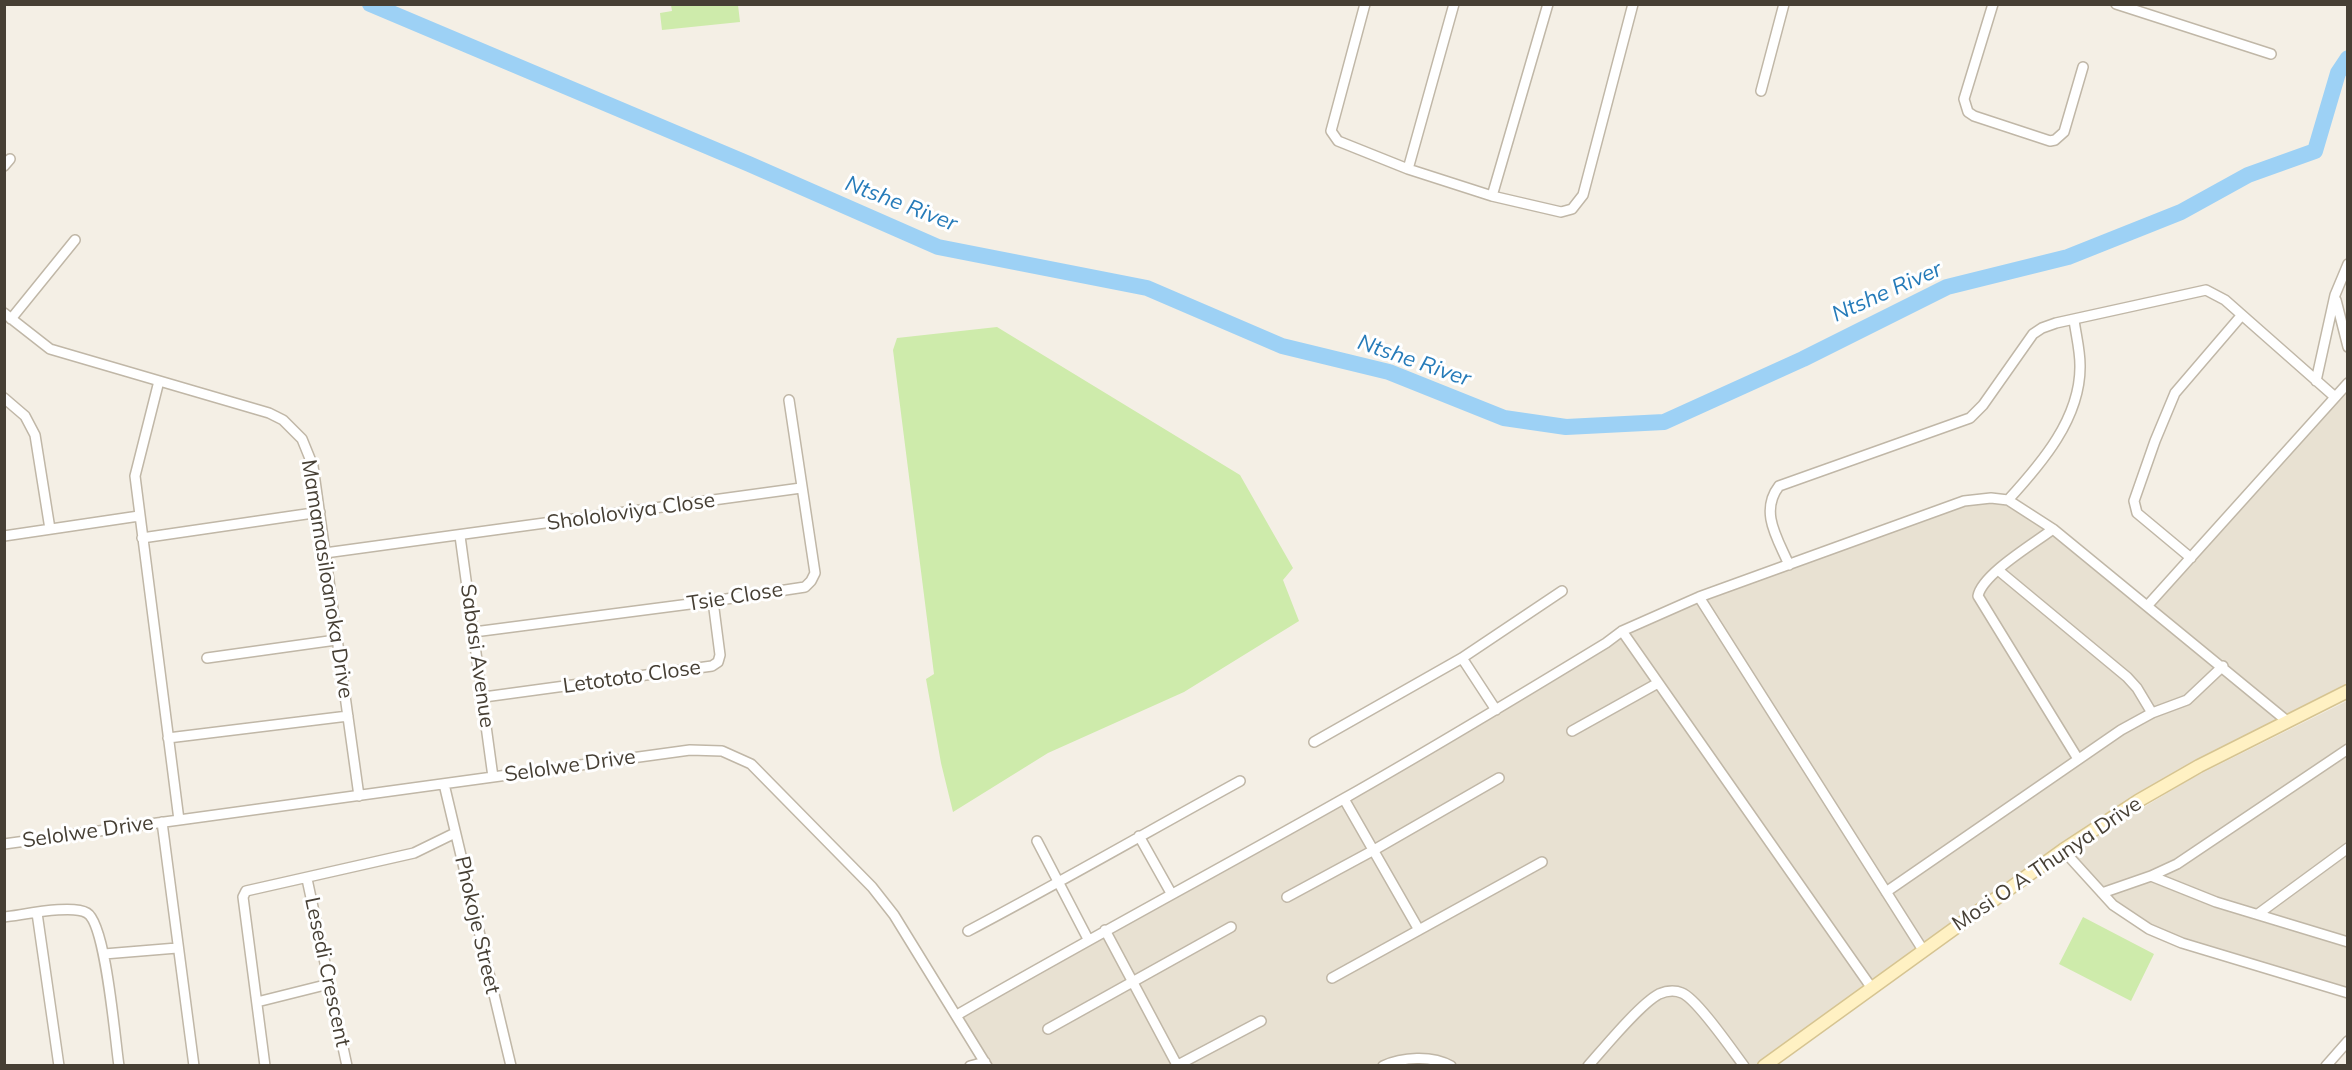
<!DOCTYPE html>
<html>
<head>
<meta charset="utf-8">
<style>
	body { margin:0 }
	#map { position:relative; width:2352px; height:1070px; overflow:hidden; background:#f4efe5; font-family:Mulish,sans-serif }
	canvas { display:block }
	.frame { position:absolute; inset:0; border:6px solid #463f34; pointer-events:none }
</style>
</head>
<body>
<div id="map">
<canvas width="2352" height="1070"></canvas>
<div class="frame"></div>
</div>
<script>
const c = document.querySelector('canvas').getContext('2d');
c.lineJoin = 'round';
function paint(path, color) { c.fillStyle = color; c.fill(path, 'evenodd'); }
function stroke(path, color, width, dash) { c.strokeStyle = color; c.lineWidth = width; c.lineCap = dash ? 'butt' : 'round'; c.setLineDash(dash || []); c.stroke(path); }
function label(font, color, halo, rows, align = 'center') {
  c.font = font + ' Mulish,sans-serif'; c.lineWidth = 6; c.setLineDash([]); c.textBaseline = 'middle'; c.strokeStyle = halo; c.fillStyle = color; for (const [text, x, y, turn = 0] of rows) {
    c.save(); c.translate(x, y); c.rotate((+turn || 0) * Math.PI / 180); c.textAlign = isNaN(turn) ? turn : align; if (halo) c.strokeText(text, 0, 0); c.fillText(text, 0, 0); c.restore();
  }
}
paint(new Path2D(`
	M2347 383V691L2138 801 1764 1065H987L957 1015 1344 799 1622 631 1952 504 2008 500 2148 604Z
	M2347 701V991L2153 929 2111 900 2069 853 2190 779Z`), '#e8e1d2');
paint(new Path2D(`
	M671 5H738L740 22 662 30 660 13 672 11Z
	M997 327 1240 475 1293 568 1283 580 1299 621 1184 692 1048 753 953 812 941 763 926 679 934 674 893 350 897 338Z
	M2083 917 2154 954 2131 1001 2059 964Z`), '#ceebab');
stroke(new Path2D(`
	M370 4 749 164 938 247 1147 288 1282 346 1389 372 1504 418 1566 427 1664 422 1803 359 1947 287 2068 257 2181 212 2248 175 2315 151 2338 73 2348 58`), '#9dd1f5', 16);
const street = new Path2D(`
	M1365 4 1331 131 1338 141 1408 169 1492 196 1561 212 1572 209 1583 195 1633 4
	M1993 4 1964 99 1968 112 1974 116 2050 141 2055 140 2064 132 2083 67
	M2116 4 2271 54
	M1761 91 1784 4
	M4 166 10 159
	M1408 169 1454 4
	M1492 196 1548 4
	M2336 300 2348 347
	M4 313 50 349 269 413 283 420 302 439 313 466 359 796
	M11 319 75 240
	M159 381 135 476 179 820
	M2316 381 2335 295 2348 264
	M4 398 25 416 35 435 50 529
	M2008 500C2041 464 2081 418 2080 365 2080 350 2076 335 2074 320
	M2053 529C2035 543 1982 574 1978 596L2078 759
	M4 536 139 516
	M460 536 493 777
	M142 538 320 512
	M325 553 801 488
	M2191 558 2137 513 2134 501 2155 441 2175 393 2241 316
	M1789 565C1778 539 1759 512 1779 486L1970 418 1983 405 2033 334 2042 328 2056 323 2206 290 2225 300 2335 397
	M1998 570 2127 677 2137 688 2152 713
	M1699 597 1923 950
	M2148 605 2348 383
	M1622 631 1871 987
	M474 632 713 601 805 587 811 581 815 573 789 400
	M207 658 336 640
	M1462 658 1496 710
	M484 697 712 666 718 662 720 655 713 601
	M1572 731 1658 683
	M168 738 348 716
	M1314 742 1462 658 1562 591
	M444 784 511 1066
	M1344 799 1419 930
	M162 822 194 1066
	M1139 836 1171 893
	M1037 841 1088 939
	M4 844 690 750 722 751 751 764 872 887 894 915 987 1066
	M2063 850 2113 905 2149 929 2182 943 2348 993
	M2151 876 2216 902 2348 942
	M307 879 347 1066
	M1886 892 2121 730 2152 713 2187 700 2223 666
	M2102 893 2151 876 2177 864 2348 749
	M1287 897 1374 850 1499 778
	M37 913 59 1066
	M2258 914 2348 848
	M4 917C23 915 72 904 87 913 106 924 115 1040 119 1066
	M1105 930 1177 1065
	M968 931C1059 883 1149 831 1240 781
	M104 954 177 948
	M1332 978 1542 862
	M257 1002 329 984
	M957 1015C1085 941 1216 871 1345 798 1433 748 1519 696 1606 643L1622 631 1699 597 1964 501 1991 498 2008 500 2053 529 2287 721
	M1048 1029 1231 927
	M265 1066 243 897 246 891 414 853 455 833
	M970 1066 985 1062
	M1176 1066 1261 1021
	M1383 1066C1402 1057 1432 1055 1451 1066
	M1588 1066C1604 1048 1640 1004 1659 994 1666 991 1675 990 1682 993 1697 999 1732 1050 1744 1066
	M2326 1066 2348 1041`);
const secondary = new Path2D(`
	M1764 1066 2063 850 2138 801 2199 766 2348 691`);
stroke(street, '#c0b7a7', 12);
stroke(secondary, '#d6c491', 15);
stroke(street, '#fff', 9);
stroke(secondary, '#fff1c3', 12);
label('21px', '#463f34', '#fff', [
	["Shololoviya Close",631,512,-8],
	["Mamamasiloanoka Drive",327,579,81],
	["Tsie Close",735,597,-9],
	["Sabasi Avenue",477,656,82],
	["Letototo Close",632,677,-8],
	["Selolwe Drive",570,766,-8],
	["Selolwe Drive",88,832,-8],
	["Mosi O A Thunya Drive",2047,864,-34],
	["Phokoje Street",477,925,77],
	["Lesedi Crescent",327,972,78]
]);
label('italic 22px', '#267bb9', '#fff', [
	["Ntshe River",901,204,21],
	["Ntshe River",1887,292,-24],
	["Ntshe River",1414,361,19]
]);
</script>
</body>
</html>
